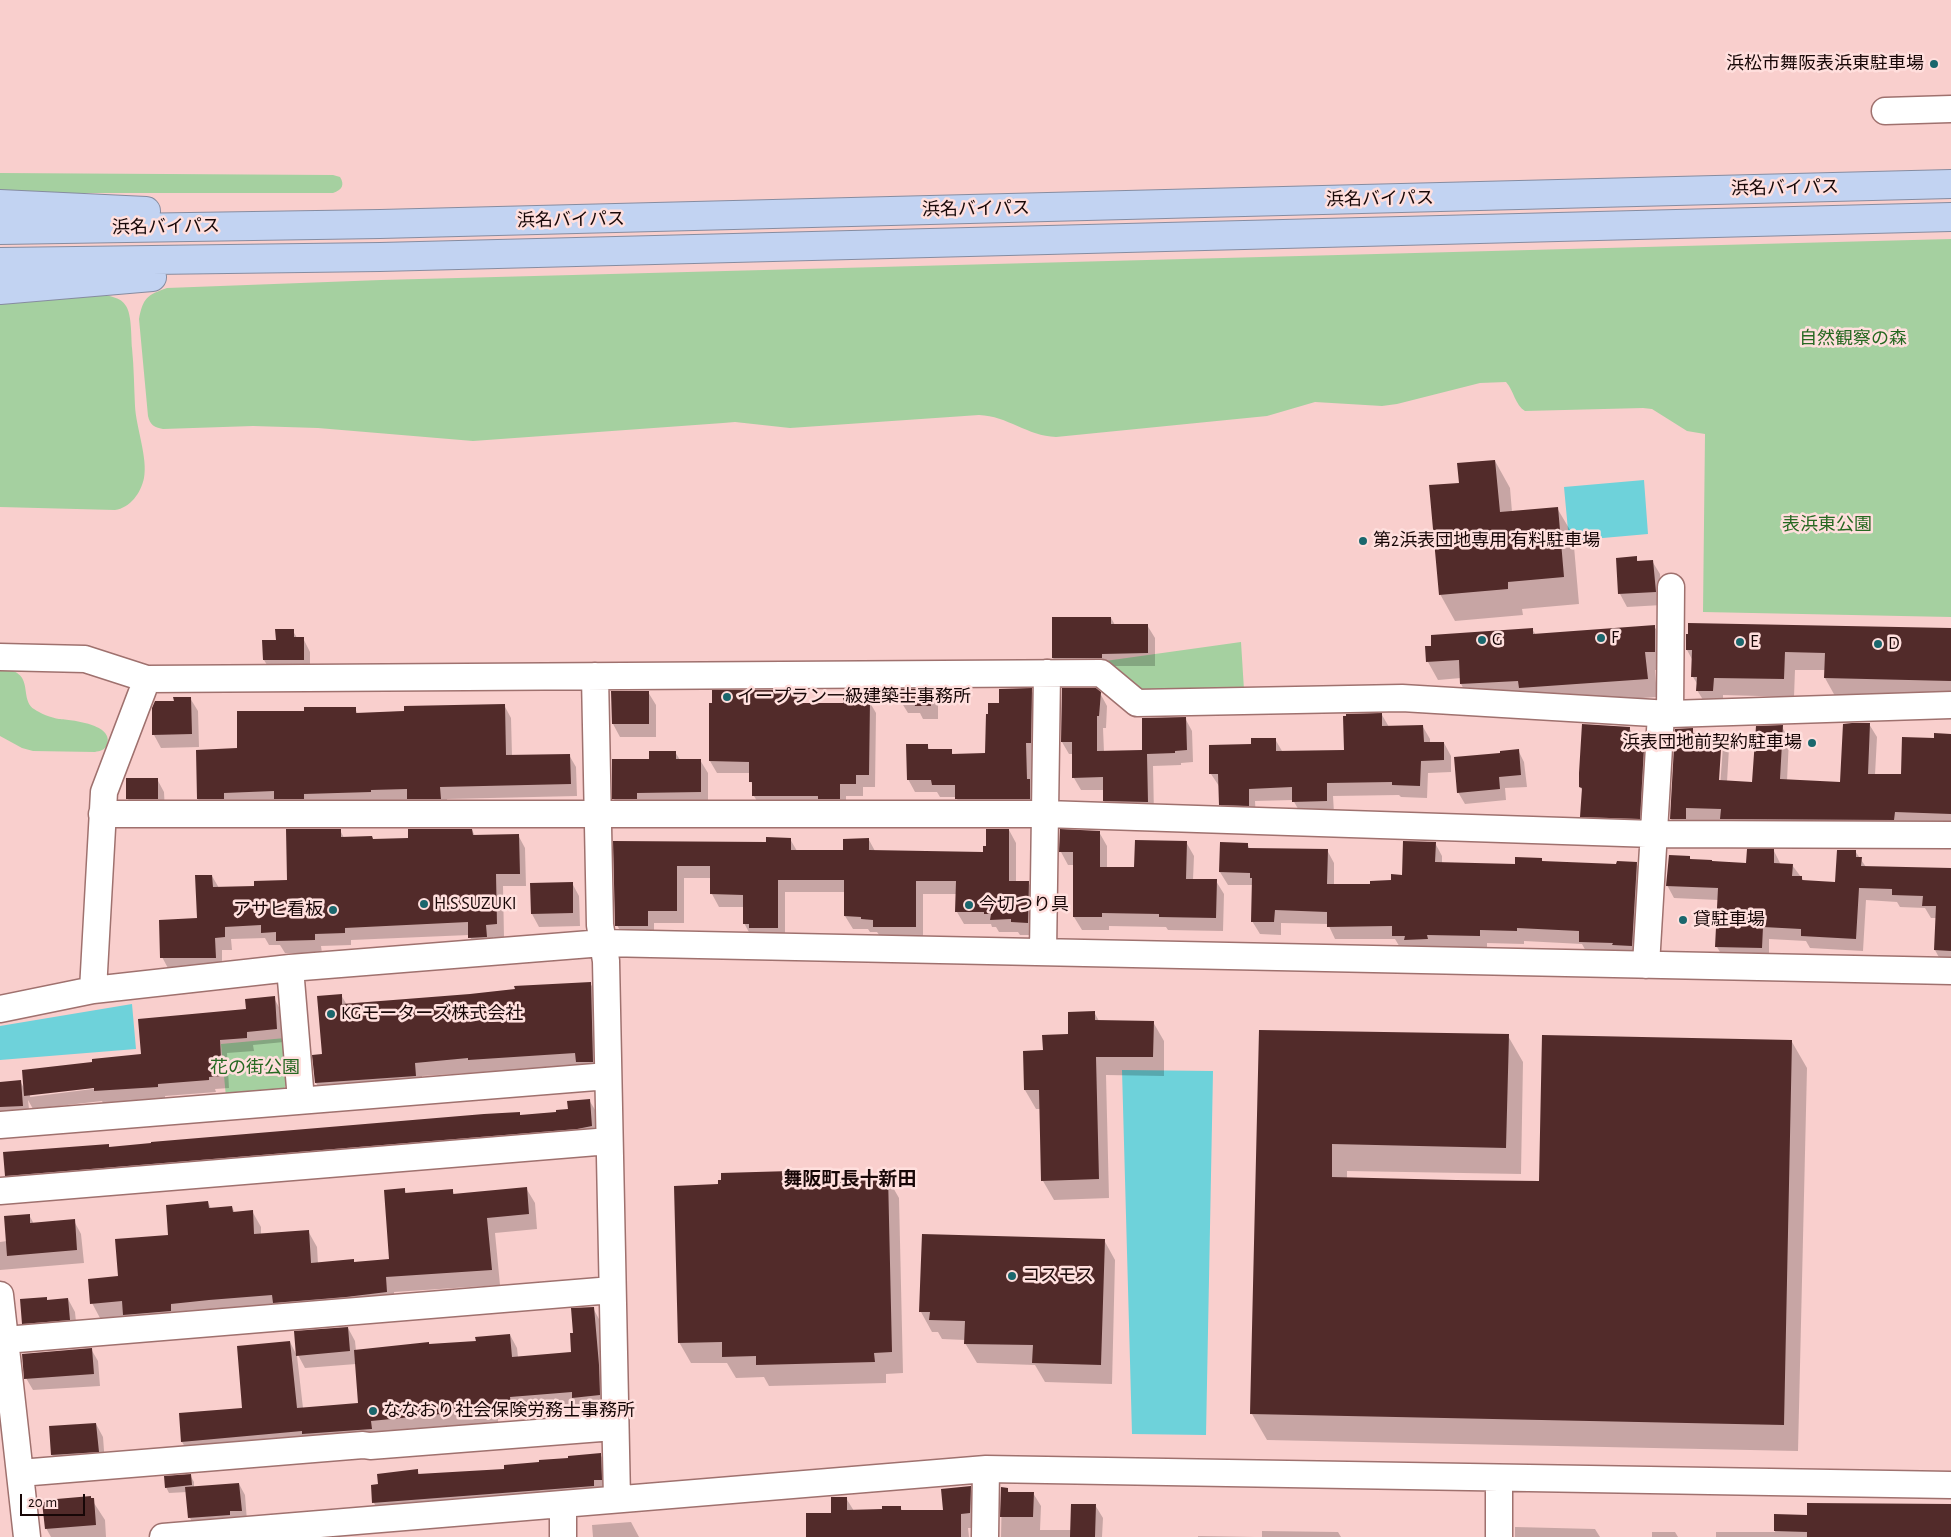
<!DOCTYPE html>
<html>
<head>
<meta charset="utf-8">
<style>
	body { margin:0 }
	#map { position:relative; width:1951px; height:1537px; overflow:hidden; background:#f9cfcd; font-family:"Alegreya Sans",sans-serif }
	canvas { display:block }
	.scale { position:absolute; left:20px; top:1494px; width:65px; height:22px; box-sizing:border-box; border:2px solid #170707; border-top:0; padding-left:6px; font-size:15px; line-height:18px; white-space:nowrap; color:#170707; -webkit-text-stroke:4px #ffdfdd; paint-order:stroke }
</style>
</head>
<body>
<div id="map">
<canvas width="1951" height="1537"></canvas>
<div class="scale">20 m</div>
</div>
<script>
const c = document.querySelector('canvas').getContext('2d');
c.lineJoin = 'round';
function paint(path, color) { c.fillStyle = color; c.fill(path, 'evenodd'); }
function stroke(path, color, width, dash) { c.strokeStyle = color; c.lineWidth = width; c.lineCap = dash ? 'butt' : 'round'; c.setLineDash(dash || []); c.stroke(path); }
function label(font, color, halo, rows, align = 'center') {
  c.font = font + ' "Alegreya Sans","Noto Sans JP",sans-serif'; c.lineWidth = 5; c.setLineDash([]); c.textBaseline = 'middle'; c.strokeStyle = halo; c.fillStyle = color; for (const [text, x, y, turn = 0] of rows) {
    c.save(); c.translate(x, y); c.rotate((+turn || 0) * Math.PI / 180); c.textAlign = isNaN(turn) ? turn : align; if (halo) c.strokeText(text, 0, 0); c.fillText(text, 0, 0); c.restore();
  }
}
paint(new Path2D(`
	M0 173 333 175 340 177C345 185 342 190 333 193H44L0 191Z
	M1951 239V617L1703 612 1705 434 1687 431 1652 409 1643 408 1525 411C1515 405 1514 391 1506 382L1480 383 1397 404 1382 406 1315 402 1267 416 1056 437C1027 436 1008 416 979 415L790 428 735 422 723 423 473 441 318 428 253 426 163 429C154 427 150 425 148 416L139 319C143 298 147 295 167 288L381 280Z
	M99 294C109 296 121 297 126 306 132 315 131 338 132 348 134 368 134 387 135 406 136 427 148 458 144 478 141 493 130 508 115 510L0 507V303Z
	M1241 642 1244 690 1141 692 1105 661Z
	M0 669C37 670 18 698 34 709 39 713 52 718 59 719 71 720 115 724 107 745 105 750 100 751 95 752L33 751 22 748 0 736Z
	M285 1038 288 1082 281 1093 226 1097 221 1044Z`), '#a5d0a0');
paint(new Path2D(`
	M1644 480 1648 534 1569 541 1564 487Z
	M132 1004 136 1049 0 1060V1026Z
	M1122 1070 1213 1071 1206 1435 1132 1434Z`), '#6ed2da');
paint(new Path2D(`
	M1495 461 1510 488 1512 512 1557 508 1573 535 1579 604 1522 609 1523 615 1455 621 1440 594 1460 484Z
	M1636 558 1638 562 1652 561 1660 574 1662 605 1627 607 1620 594Z
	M1111 618 1115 625H1147L1155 638V666H1109L1061 671 1053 658Z
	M1654 626 1665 644V670H1655L1657 697 1531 706 1471 702 1461 684V678L1438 680 1428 662 1427 647 1532 629 1536 635Z
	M1951 629V698L1835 696 1825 678V670H1795L1794 697 1723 695V709L1708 708 1697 690 1698 685 1693 677V661L1687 650Z
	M293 631 297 638H303L310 652V673H272L264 660V642L277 641Z
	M930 690 938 703V719H923L920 713H908L900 700Z
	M1031 690 1039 703 1037 812H964L956 797H940L937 792H915L908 779 927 745 930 751H951L953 755H986L1001 704Z
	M796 691 803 703 845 704 869 701 876 713 875 787H863V796H846V811L761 808 754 796 750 773H717L710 761V704Z
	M648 692 656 705V737H620L613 724Z
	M1100 693 1107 706 1106 728H1103L1104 752 1143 751 1185 718 1192 731 1193 762 1181 763V765L1153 766 1154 815 1112 813 1104 801V790H1081L1074 778 1073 754H1069L1062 742Z
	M190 698 198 711 199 747 161 748 154 735Z
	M504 705 511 718 512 756 569 755 576 767 577 796 447 799V811H206L198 799 238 750 306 712 355 709 358 714Z
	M1382 715 1389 727H1423L1430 739V743H1444L1451 756V772L1428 773 1427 798 1401 797 1399 795 1333 796 1334 813 1301 814 1293 800 1255 801 1256 818 1227 817 1220 804 1219 786 1211 774 1253 745 1275 739 1282 751H1345Z
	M1869 724 1877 737 1875 775H1902L1935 739 1951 735V830L1693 820 1692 832 1678 831 1671 819 1692 730 1695 735 1721 736 1729 748 1727 782 1754 783 1782 727 1789 739 1787 781 1841 783ZM1720 746H1723L1720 787 1718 786Z
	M1629 728 1638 743 1637 748H1643L1651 762 1647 832 1590 831 1581 816 1583 791 1580 787Z
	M1518 750 1524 762 1527 787 1505 788 1506 800 1465 804 1458 792 1501 754Z
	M675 752 680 760H700L708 773V805L621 812 614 799 650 760Z
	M157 779 164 792 165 812H135L128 799Z
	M340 830 344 838 373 840 410 839 472 830 475 836 518 835 525 848 526 886H503L504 937H493V950L477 951 469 935 351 940V945L321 946 322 953H285L280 945H269L265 938 231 939 232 950H222V971L169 970 162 957 198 920 212 876 219 888 255 887 288 881Z
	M1009 830 1016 843V882H1028L1036 895 1035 935H1020L1018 932H999L996 927H992L991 924H964L957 912V894H923V940L882 939 877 932H870L868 929H853L845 916V892H785V940L751 936 744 923V907H719L712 894V878H684V923H654V939L624 938 617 925 615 842 768 843 790 839 797 851 844 852 869 840 875 851 985 853 988 847Z
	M1099 832 1107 846V867L1115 869H1135L1186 842 1194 856 1193 880 1216 881 1224 894 1223 931 1168 930 1166 927 1109 926V930H1082L1074 917V865H1068L1061 852Z
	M1435 843 1442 856V863L1516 865 1541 859 1543 862 1618 865 1636 863 1644 876 1639 959 1588 955 1582 944 1524 941V944L1487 943V949H1401L1395 939H1335L1328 924 1281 923V935L1260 934 1252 921 1253 885H1228L1220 872 1247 844 1250 849 1327 850 1334 863V885H1371L1392 882 1403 876Z
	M1774 851 1781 865H1792L1804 881 1836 883 1855 851 1866 867 1951 869V963H1942L1935 950 1937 918H1931L1925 908 1900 907 1897 902 1866 900 1863 951 1810 948 1806 941 1769 939V961L1724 959 1717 947 1718 900 1674 898 1667 885 1689 857 1691 860 1747 864Z
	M572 883 579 896 580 926 539 927 532 914 531 884Z
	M590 983 598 996 600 1075 579 1066 422 1076 423 1089 323 1096 316 1083 341 995 347 1005 471 995Z
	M274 998 281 1011 284 1042 253 1045 254 1051 227 1053 229 1088 215 1089 216 1092 165 1096V1099L103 1103 102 1101 33 1109 28 1100 30 1118 0 1121V1083L20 1081 25 1090 93 1063 142 1055ZM100 1086V1088L30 1097V1094Z
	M1094 1012 1099 1021 1153 1022 1164 1041V1076L1106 1075 1109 1198 1054 1200 1043 1181 1041 1109H1036L1025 1090 1044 1052 1070 1035Z
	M1260 1031 1508 1036 1523 1062 1521 1174 1347 1171V1179L1540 1182 1792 1042 1807 1068 1798 1451 1267 1440 1252 1414Z
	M589 1100 597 1113 599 1139 14 1188 6 1175 110 1148 520 1116 569 1111Z
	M791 1172 795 1179 887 1177 899 1198 903 1373 886 1374V1383L769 1386 764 1377 736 1378 727 1363H691L679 1342 719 1185 723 1181Z
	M526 1188 535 1203 537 1229 495 1233 500 1285 394 1292 395 1307 133 1330 125 1316 100 1318 92 1303 208 1202 211 1209 232 1207 235 1213 252 1211 261 1227V1235L308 1231 317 1247 318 1264 353 1260 355 1263 390 1260 404 1189 407 1194 452 1190 455 1195Z
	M29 1215 34 1224 74 1221 81 1234 84 1263 0 1270V1242L7 1241Z
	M1104 1240 1115 1260 1112 1384 1045 1382 1035 1365 977 1363 965 1343V1340L942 1339 938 1332H932L921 1312Z
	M68 1299 75 1312 77 1332 31 1336 23 1323 48 1301Z
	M593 1308 600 1321 607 1408 581 1410 577 1405 517 1410 518 1417 498 1419V1422L378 1433 190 1455 182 1442 180 1414 244 1409 290 1342 297 1356 303 1408 360 1404 356 1364 305 1368 298 1355 348 1328 355 1341 356 1351 429 1343 430 1346 477 1342 510 1335 517 1348 518 1357 572 1353 574 1334Z
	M91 1349 98 1361 100 1386 33 1390 26 1378Z
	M96 1424 103 1437 105 1464 60 1468 52 1455 50 1428Z
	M600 1454 608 1468V1493L381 1516 374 1503 372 1486 379 1485 417 1470 420 1475 505 1470Z
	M190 1475 194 1482V1488L239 1484 245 1495 247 1521 196 1529 190 1518 187 1492 169 1493 166 1487Z
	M970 1488 979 1503 978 1528H968L969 1537H808L833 1514 846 1498 854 1511 883 1510 900 1507 903 1512 944 1511Z
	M1002 1489H1007L1009 1493H1033L1041 1506 1040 1530H1072L1095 1505 1103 1518 1102 1537H1001Z
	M92 1500 105 1520 106 1537H51L46 1528Z
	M1951 1506V1537H1716V1532H1775V1516H1808Z
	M631 1522 639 1537H593L592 1525Z
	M1515 1527 1595 1529 1600 1537H1515Z
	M1262 1531 1338 1532 1341 1537H1262Z
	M1652 1532H1675L1678 1537H1652Z
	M1198 1536 1255 1537H1198Z`), '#0003');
paint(new Path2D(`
	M1495 460 1500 512 1558 507 1564 577 1508 582V589L1439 595 1429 485 1459 483 1457 463Z
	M1637 556V561L1653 560 1656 592 1618 594 1616 558Z
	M1052 617H1111V624H1148V653L1102 654V658H1052Z
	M1688 623 1951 628V681L1824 678 1825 653 1785 652 1784 679 1714 678 1713 691H1696L1697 677H1691L1692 650H1686V634H1688Z
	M1655 625V652H1645L1648 679 1519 688 1518 681 1460 684 1459 660 1426 662 1425 646H1431V635L1533 628V634Z
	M275 629H294V637H304V660H263L262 640H276Z
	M1032 688 1031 743H1026L1027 779H1030V799H955V785H932L931 780H907L906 744H928V749H952V754L985 753 986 714H988V703H999V689Z
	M1062 688H1096L1101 692 1099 716H1097V751L1142 750V718L1186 717 1187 750 1175 751V753L1147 754 1148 802 1103 801V777L1072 778V742H1061Z
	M899 689H931V706H915L914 700H899Z
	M712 690H797V703H843V698L870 700 869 775H856V784H840V799H818V796H752V782H749V762L709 761V703H712Z
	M611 691H649V724H612Z
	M173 697H191L192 734 152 735V708L155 701H174Z
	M505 704 506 755 570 754 571 784 440 787 441 799H407V789L371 790V792L304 794V799H274V791L224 793V799H197L196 750 237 748V711H304V707H356V713L404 711V706Z
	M1382 713V726L1423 725 1424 742H1444V760L1421 761 1420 786 1392 785V782L1327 783V801L1292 802V787L1249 789V806L1219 805 1218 774H1209V745L1251 744V738H1276V751L1344 750 1343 716H1346V714Z
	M1852 723H1870L1868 774H1901L1902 737 1934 738V733L1951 734V814L1895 812 1894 820 1720 819 1721 809 1686 808V819H1670L1675 729 1693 728V733L1722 734 1719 780 1752 782 1756 726 1783 725 1780 779 1840 782 1843 724Z
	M1582 724 1630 727 1629 746 1644 747 1640 819 1580 817 1582 788 1579 787V773Z
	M1519 749 1521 775 1499 777 1500 789 1457 793 1454 757 1500 753V751Z
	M649 751H676V759H701V792L637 793V799H612V759H649Z
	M126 778H158V799H126Z
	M286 829H341V837L372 836 373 839 408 838V829H472L473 835 519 834 520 874H496L497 924 486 925 487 937 468 938V922L345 928V933L315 934V940L276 941V932L261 933V925L225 927V937L215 938 216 958H160L159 920 197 918 195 875H212L213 887 254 886V881L287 880Z
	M986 829H1009V881H1029L1028 923 1011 922V919L990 920 991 914H984V912H955L956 881H916V927H873V920L861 919V917L844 916V880H778V928H749V924H743V895L710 894V866H677V911H648V926H615L613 841 766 842V837L791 838V850H843V839L869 838V850L983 852V846H986Z
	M1060 829 1100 831V867H1134L1135 840 1187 841 1186 879H1217L1216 918 1159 917V914L1102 913V917H1073V852H1059Z
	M1403 841 1436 842 1435 862 1515 864V857L1542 858V861L1616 864 1617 861 1637 862 1632 946 1612 945 1613 943 1579 942V931L1517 928V931L1480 930V936L1427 935 1428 939 1404 940 1405 936H1392V926L1327 927V912L1275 910 1274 922H1251L1252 878H1250V873L1219 872 1220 842 1248 843V848L1328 849 1327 884H1370V881L1391 880V874L1402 875Z
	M1747 849H1774V863L1793 864 1792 876H1802V880L1835 882 1837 850H1856V857H1862L1861 866 1951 868V951L1934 950 1936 906H1922L1923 896 1892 895V889L1859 888 1856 939 1801 936V929L1763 927 1762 948 1715 947 1718 888 1666 886 1669 855 1690 856V859L1712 860V861L1746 863Z
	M573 882V913L531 914 530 883Z
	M591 982 593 1062H576L575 1053 468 1060V1058L415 1063 416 1076 315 1083 312 1055 322 1054 317 996 342 994V1004L470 994 515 989 514 986Z
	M275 996 277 1029 247 1032V1038L220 1040 222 1076 209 1077V1080L158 1084V1087L94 1091V1088L24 1096 22 1070 92 1062V1059L141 1054 138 1019 246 1009 245 999Z
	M1095 1011V1020L1154 1021 1153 1057H1096L1099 1179 1041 1181 1039 1090H1024L1023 1051 1043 1050 1042 1035 1068 1034V1012Z
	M1259 1030 1509 1034 1506 1148 1332 1144V1177L1456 1180 1539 1181 1542 1035 1792 1040 1784 1425 1250 1414Z
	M21 1080 23 1106 0 1107V1082Z
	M590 1099 592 1126 577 1129 5 1176 3 1152 109 1144V1147L151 1143V1142L484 1114 520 1112V1115L556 1112V1110L568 1109 567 1101Z
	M791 1171V1178L888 1175 892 1352 874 1353 875 1362 756 1365V1356L722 1357V1342L678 1343 674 1186 718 1184V1180H721V1173Z
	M527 1187 529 1214 487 1218 492 1270 386 1277 387 1292 346 1297 273 1303 272 1295 209 1300 171 1304V1311L123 1315 122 1301 90 1304 88 1279 118 1276 115 1239 168 1235 166 1205 208 1201 209 1208 232 1206 233 1212 253 1210 254 1234 309 1230 311 1263 354 1259V1262L389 1259 384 1190 405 1188V1193L453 1189V1194Z
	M30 1214V1223L75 1219 77 1250 7 1256 4 1216Z
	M922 1234 1105 1239 1101 1365 1032 1363 1033 1345 964 1344 965 1321 929 1320 930 1312H919Z
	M47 1297V1300L68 1298 70 1320 22 1324 20 1299Z
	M594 1307 599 1365 600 1395 572 1398V1392L510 1397 511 1404 491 1406 492 1409 371 1421 372 1429 302 1434V1431L181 1442 179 1413 242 1408 237 1346 290 1341 297 1408 358 1403 354 1350 429 1342V1344L476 1341 475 1337 510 1334 512 1357 571 1352 570 1333H573L571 1308Z
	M348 1327 350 1351 296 1356 294 1331Z
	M92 1348 94 1374 24 1379 22 1354Z
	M96 1423 99 1452 51 1455 49 1426Z
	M601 1453 602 1480H594V1486L372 1503 371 1485 378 1484 377 1474 418 1469V1474L504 1469V1465L539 1462V1460L568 1458V1456Z
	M191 1474 192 1485 165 1488 164 1476Z
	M239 1483 242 1511H230V1515L188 1518 185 1487Z
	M971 1486 970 1513 961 1514V1537H806V1513H831V1497H847V1510L882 1509V1506H901V1510H943L941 1489Z
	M1001 1487 1008 1488V1492H1034L1033 1517H1000Z
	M91 1496V1498H94L96 1525 45 1529 42 1502H45V1500Z
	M1807 1503 1951 1504V1537H1807V1532L1774 1531V1514L1807 1515Z
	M1071 1504H1096L1095 1537H1070Z`), '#522b2a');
const minor = new Path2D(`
	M1885 111 1951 109
	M0 657 85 659 147 679 104 792 93 990
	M595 676 600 925 606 961 617 1499
	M147 679 1101 673 1137 703 1402 698 1670 714 1951 705
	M1670 714 1671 587
	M102 814H1045L1654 834 1951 835
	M1043 952 1047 673
	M1646 965 1661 714
	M290 968 301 1100
	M0 1009 93 990 290 968 603 943 1951 971
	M0 1125 608 1076
	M0 1191 609 1141
	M0 1295 27 1537
	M5 1340 612 1290
	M20 1473 363 1445 370 1446 614 1427
	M163 1537 986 1469 1951 1485
	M563 1537V1504
	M985 1537 986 1469
	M1499 1537V1478`);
const highway = new Path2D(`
	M0 204 146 211
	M0 230 380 224 1951 184
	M0 262 380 257 1951 217
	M0 290 152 277`);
stroke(minor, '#9f716e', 29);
stroke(highway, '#868ca0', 30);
stroke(minor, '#fff', 26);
stroke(highway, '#c2d3f2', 28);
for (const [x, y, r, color] of [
	[1934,64,5,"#1a676d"],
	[1363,541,5,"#1a676d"],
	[1601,638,5,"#1a676d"],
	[1482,640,5,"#1a676d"],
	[1740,642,5,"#1a676d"],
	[1878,644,5,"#1a676d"],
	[727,697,5,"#1a676d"],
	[1812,743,5,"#1a676d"],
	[424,904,5,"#1a676d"],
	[969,905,5,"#1a676d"],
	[333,910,5,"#1a676d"],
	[1683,920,5,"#1a676d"],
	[331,1014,5,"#1a676d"],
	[1012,1276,5,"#1a676d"],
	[373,1411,5,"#1a676d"]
]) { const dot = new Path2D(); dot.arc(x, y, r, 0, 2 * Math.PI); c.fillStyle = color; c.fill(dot); stroke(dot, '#ffdfdd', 2); }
label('18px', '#170707', '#ffdfdd', [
	["浜松市舞阪表浜東駐車場",1924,64,"right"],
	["第2浜表団地専用 有料駐車場",1373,541],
	["F",1611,638],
	["G",1492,640],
	["E",1750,642],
	["D",1888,644],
	["イープラン一級建築士事務所",737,697],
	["浜表団地前契約駐車場",1802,743,"right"],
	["H.S SUZUKI",434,904],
	["今切つり具",979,905],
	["アサヒ看板",323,910,"right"],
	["貸駐車場",1693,920],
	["KGモーターズ株式会社",341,1014],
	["コスモス",1022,1276],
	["ななおり社会保険労務士事務所",383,1411]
], 'left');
label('18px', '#170707', '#ffdfdd', [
	["浜名バイパス",1785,188,-1],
	["浜名バイパス",1380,199,-1],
	["浜名バイパス",976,209,-1],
	["浜名バイパス",571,220,-1],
	["浜名バイパス",166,227,-1]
]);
label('18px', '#266821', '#ffdfdd', [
	["自然観察の森",1853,339],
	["表浜東公園",1827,525],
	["花の街公園",255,1068]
]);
label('bold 19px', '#170707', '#ffdfdd', [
	["舞阪町長十新田",850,1179]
]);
</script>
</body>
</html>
